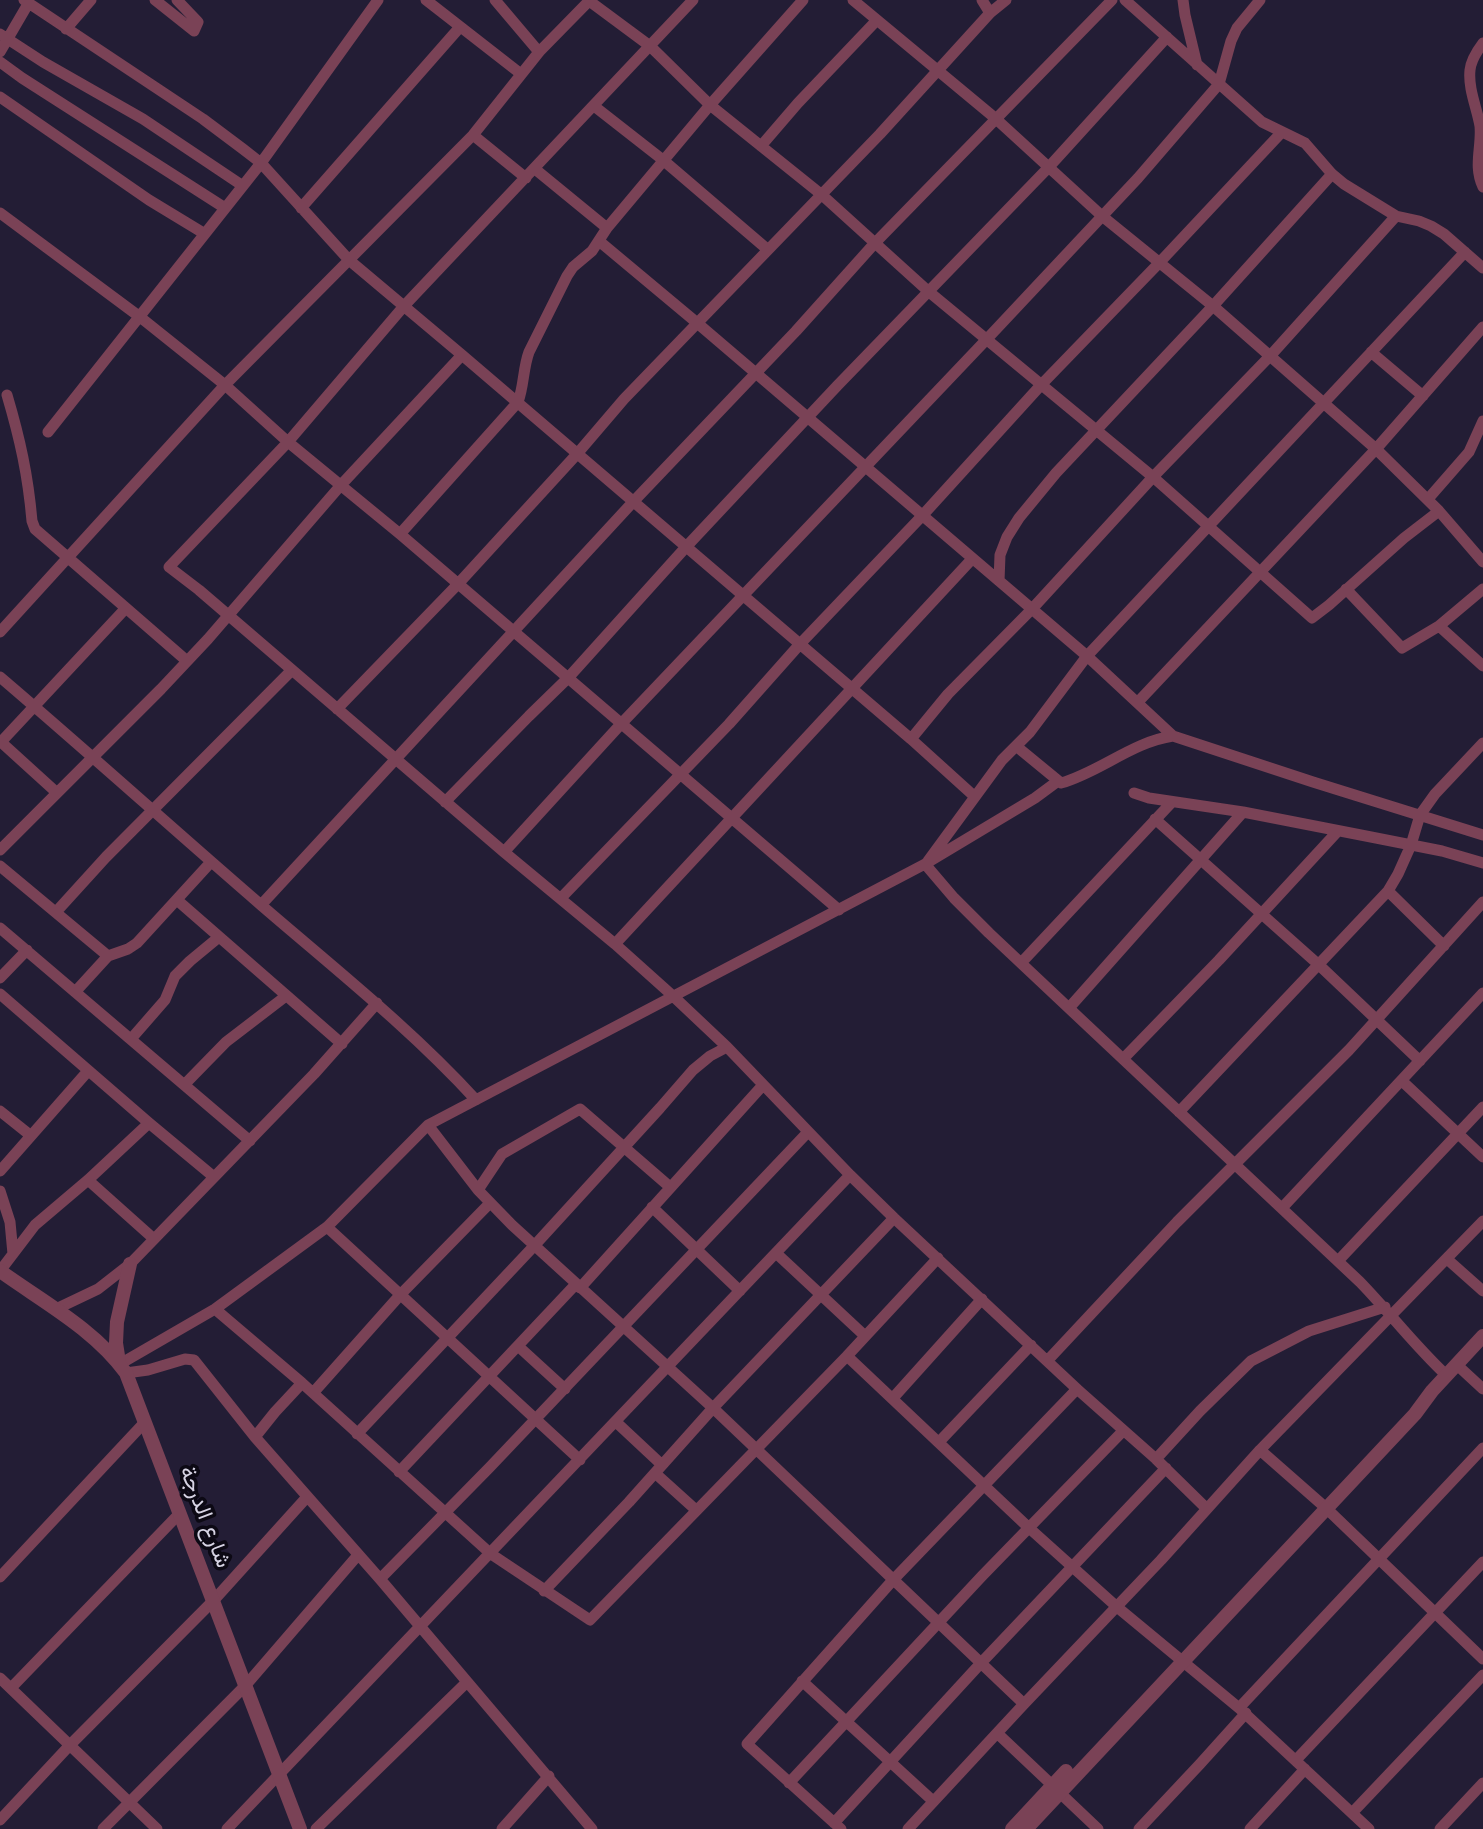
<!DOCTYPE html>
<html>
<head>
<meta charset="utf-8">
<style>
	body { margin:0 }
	canvas { display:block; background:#231d35 }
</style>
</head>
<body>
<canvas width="1483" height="1829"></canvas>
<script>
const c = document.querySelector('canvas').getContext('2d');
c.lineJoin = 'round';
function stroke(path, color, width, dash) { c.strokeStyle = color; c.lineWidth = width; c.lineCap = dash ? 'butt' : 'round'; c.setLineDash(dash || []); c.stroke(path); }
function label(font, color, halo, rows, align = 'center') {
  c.font = font + ' "Work Sans",Vazirmatn,sans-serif'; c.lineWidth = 7; c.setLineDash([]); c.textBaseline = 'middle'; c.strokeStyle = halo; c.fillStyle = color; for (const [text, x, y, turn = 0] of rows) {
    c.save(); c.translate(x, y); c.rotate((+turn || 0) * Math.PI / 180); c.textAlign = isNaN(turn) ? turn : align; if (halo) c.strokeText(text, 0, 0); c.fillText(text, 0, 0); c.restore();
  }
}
stroke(new Path2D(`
	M24 0 203 119 243 149 261 163 349 260 462 355 911 739 974 796
	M155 0 194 31 198 22 177 0
	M426 0 521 74
	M495 0 539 52
	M588 0 650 46 710 105 822 195 928 291 1153 477 1312 618 1329 605 1404 538 1439 511
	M693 0 404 306 288 442 169 567 199 590 504 852 615 944 673 996 727 1047 850 1175 894 1218 1077 1389 1156 1459 1207 1509
	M853 0 995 118 1102 216 1213 306 1376 449 1439 511 1483 562
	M982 0 990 13
	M1125 0 1262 122 1305 143 1332 174 1344 184 1396 216 1419 221 1431 226 1444 234 1483 268
	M1183 0 1185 15 1197 65
	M66 29 91 0
	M0 34 43 62 143 119 243 186
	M1483 43C1477 51 1471 60 1470 70 1468 89 1477 108 1480 126 1482 147 1473 166 1483 187
	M0 52 28 4
	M0 62 22 78 225 208
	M0 97 149 200 205 234
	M594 106 663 160 767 249
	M473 135 526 178
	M761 146 798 103 877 20
	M535 169 607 228
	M301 208 460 27
	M0 213 140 317 225 385 288 442 400 534 839 910
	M599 241 696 322 1087 656 1173 736 1313 782 1483 835
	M1371 352 1423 396
	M7 395C20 439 28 475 32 521L35 529 187 661
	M48 432 261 163 378 0
	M1428 499 1469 452 1483 421
	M400 534 518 402C524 386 523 368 529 352L567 276 573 267 592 251 607 228 710 105 803 0
	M999 581 1000 555 1007 537 1019 518 1056 473 1213 306 1332 174
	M1346 589 1402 648 1439 626 1483 589
	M1439 626 1483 666
	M0 632 225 385 473 135 539 52 590 0
	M0 677C88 752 173 829 261 905 334 968 410 1028 476 1100
	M1138 702 1376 449 1483 327
	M337 709 458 584 577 454 624 399 880 134 990 13 1006 0
	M911 739 948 694 1032 609 1153 477 1271 355 1396 216
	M1 742 56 792
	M0 743 126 608
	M1016 746 1061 783C1100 772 1132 742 1173 736
	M1134 793 1149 798 1243 812 1371 837 1442 851 1483 863
	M445 802 529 716 568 678 686 547 837 386 1048 168 1167 37
	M1155 819 1319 965 1420 1061
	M0 850 161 689 208 639 341 485 462 355
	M504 852 621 724 986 340 1138 178 1219 84 1231 41 1237 28 1260 0
	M928 861 1002 760 1030 732 1087 656 1465 252
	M925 864 954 898 989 933 1360 1282C1390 1313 1415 1346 1446 1375
	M0 866 108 956
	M1388 891 1444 946
	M561 898 729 724 800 644 922 516 1041 385 1160 262 1281 133
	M177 900 342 1044
	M261 905 633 502 796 331 874 244 1112 0
	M56 912 106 857 292 670
	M0 928 250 1141
	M615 944 972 559
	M1021 963 1172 802
	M0 978 27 950
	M76 991 108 956 128 949 137 943 211 862
	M0 994 149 1123 214 1177
	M1069 1008 1243 812
	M131 1039 165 1000 175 976 190 961 219 937
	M1123 1059 1219 960 1337 832
	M1402 1081 1483 1157
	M185 1084 226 1042 286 996
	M0 1111 30 1135
	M1179 1112 1388 891 1398 874 1411 845 1420 815 1435 794 1483 743
	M428 1125 478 1190 512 1225 713 1408 1024 1704
	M0 1171 88 1071
	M88 1180 154 1239
	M478 1190 502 1154 580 1109 670 1187
	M0 1191 10 1222 13 1254
	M652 1207 740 1291
	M1282 1208 1483 993
	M327 1227 580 1460
	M776 1253 865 1336
	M1447 1259 1483 1291
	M1338 1261 1483 1107
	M0 1271 35 1225 88 1180 149 1123
	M580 1288 763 1085
	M56 1309 98 1289 130 1264 314 1074 377 1003
	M215 1309 302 1383 491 1554 590 1620 847 1356 938 1258
	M518 1346 565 1389
	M847 1356 1028 1527 1117 1607 1239 1708 1369 1829
	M1048 1360 1177 1222 1349 1050 1483 902
	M120 1364 215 1309 327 1227 428 1125 925 864 1035 798 1058 781
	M1456 1364 1483 1389
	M126 1373 148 1370 185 1359 194 1360 255 1437 380 1579 592 1829
	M313 1393 401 1294 490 1203
	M893 1398 982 1299
	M616 1422 662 1465
	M357 1434 534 1246 660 1108 693 1070 710 1056 727 1047
	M255 1437 275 1412 302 1383
	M939 1442 1031 1345
	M1260 1450 1326 1508 1483 1659
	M1156 1459 1200 1411 1251 1361 1309 1331 1385 1307
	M399 1472 576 1284
	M655 1473 696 1510
	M0 1577 145 1422
	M380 1579 490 1467 808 1132
	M544 1591 629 1502 713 1408 894 1218
	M0 1678 157 1829
	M802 1681 933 1801
	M11 1688 180 1513
	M1239 1708 1483 1448
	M997 1733 1052 1785
	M1296 1760 1483 1562
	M789 1783 982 1576 1123 1431
	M1059 1792 1098 1829
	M1352 1813 1483 1675
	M0 1820 70 1745 214 1600 307 1497
	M834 1823 981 1663 1166 1468
	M103 1829 246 1685 358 1555
	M227 1829 850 1175
	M316 1829 467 1682
	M502 1829 549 1776
	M841 1829 747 1744 893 1580 1077 1389
	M908 1829 1024 1704 1161 1560 1260 1450 1483 1221
	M1139 1829 1200 1764 1246 1713
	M1250 1829 1305 1769
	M1440 1829 1483 1783`), '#7a4256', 11);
stroke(new Path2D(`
	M0 1271C43 1302 94 1329 126 1373L300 1829
	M119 1362 116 1343 117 1322 130 1264
	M1012 1829 1066 1771
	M1026 1829 1415 1414 1432 1391 1483 1336`), '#7a4256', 14);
label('22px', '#d7d4e4', '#0c0914', [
	["شارع الدرجة",205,1517,69]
]);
</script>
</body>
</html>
